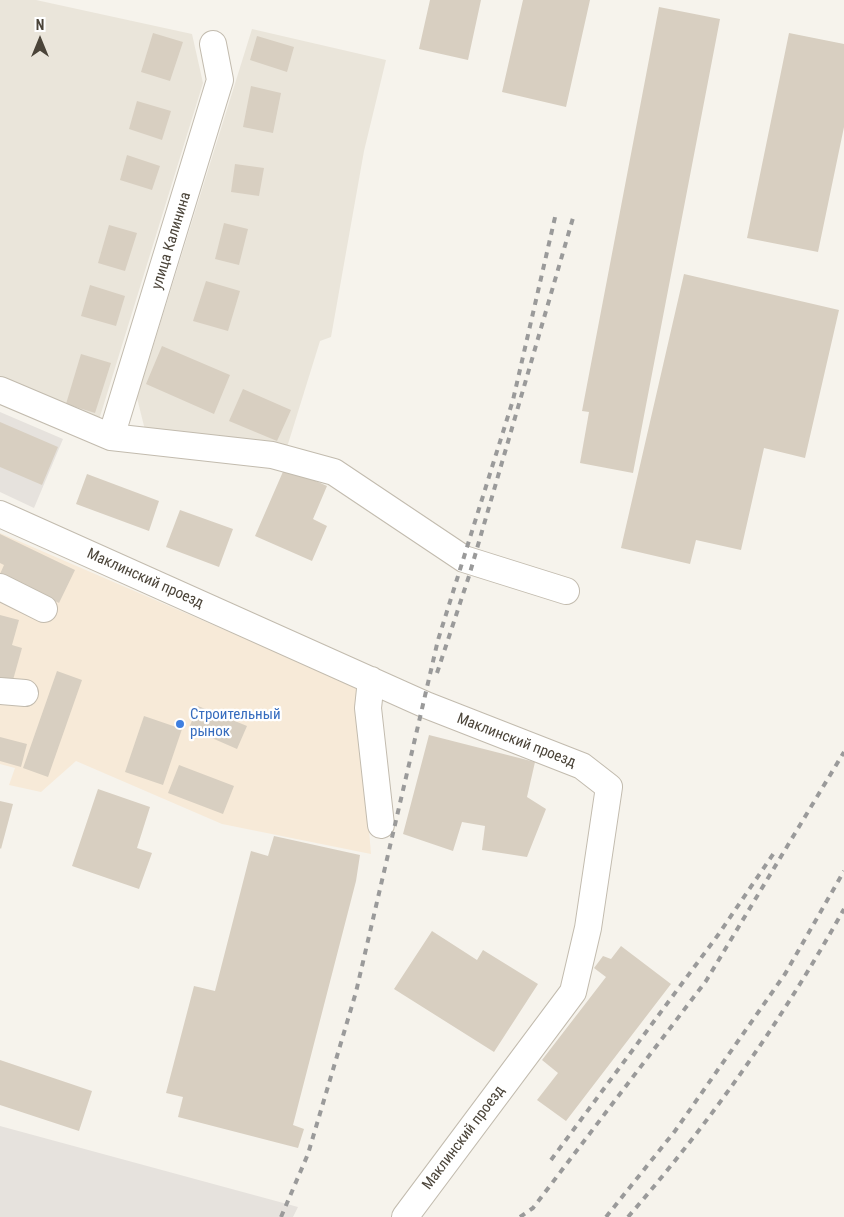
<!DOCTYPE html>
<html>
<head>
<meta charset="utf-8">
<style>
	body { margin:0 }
	#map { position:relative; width:844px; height:1217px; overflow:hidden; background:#f6f3ec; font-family:"Roboto Condensed",sans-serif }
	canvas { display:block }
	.north { position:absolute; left:15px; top:15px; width:50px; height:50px; -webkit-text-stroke:4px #fff; paint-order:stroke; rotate:0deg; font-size:14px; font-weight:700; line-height:20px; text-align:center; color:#4b4439 }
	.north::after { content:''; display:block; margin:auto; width:18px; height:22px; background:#4b4439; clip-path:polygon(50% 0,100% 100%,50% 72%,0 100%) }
</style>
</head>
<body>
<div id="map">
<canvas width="844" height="1217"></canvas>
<div class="north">N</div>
</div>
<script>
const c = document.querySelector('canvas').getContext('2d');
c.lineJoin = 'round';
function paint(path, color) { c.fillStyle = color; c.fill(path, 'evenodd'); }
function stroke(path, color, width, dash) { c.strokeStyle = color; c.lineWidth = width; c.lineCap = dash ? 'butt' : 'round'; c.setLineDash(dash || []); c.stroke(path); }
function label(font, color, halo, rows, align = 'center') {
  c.font = font + ' "Roboto Condensed",sans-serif'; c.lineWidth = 4.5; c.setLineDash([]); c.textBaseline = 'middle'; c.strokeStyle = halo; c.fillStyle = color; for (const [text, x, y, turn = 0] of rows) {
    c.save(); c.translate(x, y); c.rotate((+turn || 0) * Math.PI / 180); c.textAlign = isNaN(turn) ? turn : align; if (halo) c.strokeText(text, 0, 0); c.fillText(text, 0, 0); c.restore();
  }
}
paint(new Path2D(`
	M0 0H36L192 34 203 83 98 423 0 382Z
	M252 29 386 60 364 151 331 337 320 341 288 444 283 451 145 430 137 398Z`), '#eae5da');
paint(new Path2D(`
	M0 533 357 687 371 854 222 824 76 761 41 792 9 785 15 768 0 764Z`), '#f7ead8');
paint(new Path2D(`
	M0 412 63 439 34 508 0 492Z
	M0 1126 298 1207 293 1217H0Z`), '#e6e2dd');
paint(new Path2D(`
	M430 0H481L468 60 419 49Z
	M523 0H590L566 107 502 92Z
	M659 7 720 19 633 473 580 463 589 412 582 411Z
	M153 33 183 42 170 81 141 72Z
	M789 33 844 44V127L818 252 747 238Z
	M257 36 294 47 287 72 250 60Z
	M251 86 281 93 273 133 243 127Z
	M137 101 171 111 162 140 129 129Z
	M127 155 160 166 152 190 120 180Z
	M235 164 264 168 259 196 231 192Z
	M224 223 248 229 239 265 215 259Z
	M109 225 137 233 125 271 98 263Z
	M684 274 839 310 805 458 764 448 741 550 696 540 690 564 621 548Z
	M206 281 240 291 228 331 193 321Z
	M90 285 125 296 116 326 81 316Z
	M162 346 230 375 214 414 146 384Z
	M81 354 111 363 95 413 66 404Z
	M243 389 291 410 277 441 229 421Z
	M0 422 58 447 42 485 0 467Z
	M285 467 327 486 313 519 327 526 312 561 255 536Z
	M87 474 159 501 149 531 76 504Z
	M180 510 233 529 219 567 166 547Z
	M0 534 75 570 59 603 0 574 4 565 0 563Z
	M0 615 19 620 12 645 22 648 13 680 0 677Z
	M57 671 82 680 48 777 23 768Z
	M198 706 247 726 237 749 189 728Z
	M144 716 182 729 163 785 125 772Z
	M429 735 535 762 527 797 546 809 527 857 482 850 485 826 462 822 453 851 403 834Z
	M0 737 27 744 21 767 0 761Z
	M179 765 234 786 223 814 168 793Z
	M98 789 150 807 137 848 152 853 139 889 72 866Z
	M0 801 13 804 1 849 0 848Z
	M274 836 360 855 356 881 293 1125 304 1129 298 1148 178 1117 183 1097 166 1093 194 986 215 991 251 851 268 856Z
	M432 931 477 960 483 950 538 984 494 1052 394 989Z
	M621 946 671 984 566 1121 537 1100 558 1073 542 1060 606 977 594 968 603 956 611 959Z
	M0 1060 92 1091 79 1131 0 1105Z`), '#d8cfc1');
const minor = new Path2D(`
	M0 390 111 437 272 455 334 472 464 559 566 591
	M111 437 220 80 213 44
	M0 514 426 705 582 766 609 787 588 928 573 992 405 1217
	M0 587 44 609
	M371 680 368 708 381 825
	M0 691 25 693`);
stroke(minor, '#c2bbae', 28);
stroke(minor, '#fff', 26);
stroke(new Path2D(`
	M437 673 469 576 573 218
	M551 1160 718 935 776 850
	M281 1217 308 1154 356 992 438 640 513 400 556 213
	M520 1217 533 1208 706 981 844 752
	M606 1217 675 1131 785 974 844 871
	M628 1217C712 1120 781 1022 844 909`), '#9a9a9a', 4, [6, 6]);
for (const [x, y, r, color] of [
	[180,724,5,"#3f7fe0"]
]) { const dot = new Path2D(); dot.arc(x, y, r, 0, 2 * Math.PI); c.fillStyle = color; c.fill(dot); stroke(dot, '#fff', 2); }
label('15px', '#4b4439', '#fff', [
	["улица Калинина",172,241,-73],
	["Маклинский проезд",145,579,24],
	["Маклинский проезд",516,741,21],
	["Маклинский проезд",464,1138,-53]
]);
label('15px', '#366cbe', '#fff', [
	["Строительный",190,715],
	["рынок",190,732]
], 'left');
</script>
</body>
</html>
